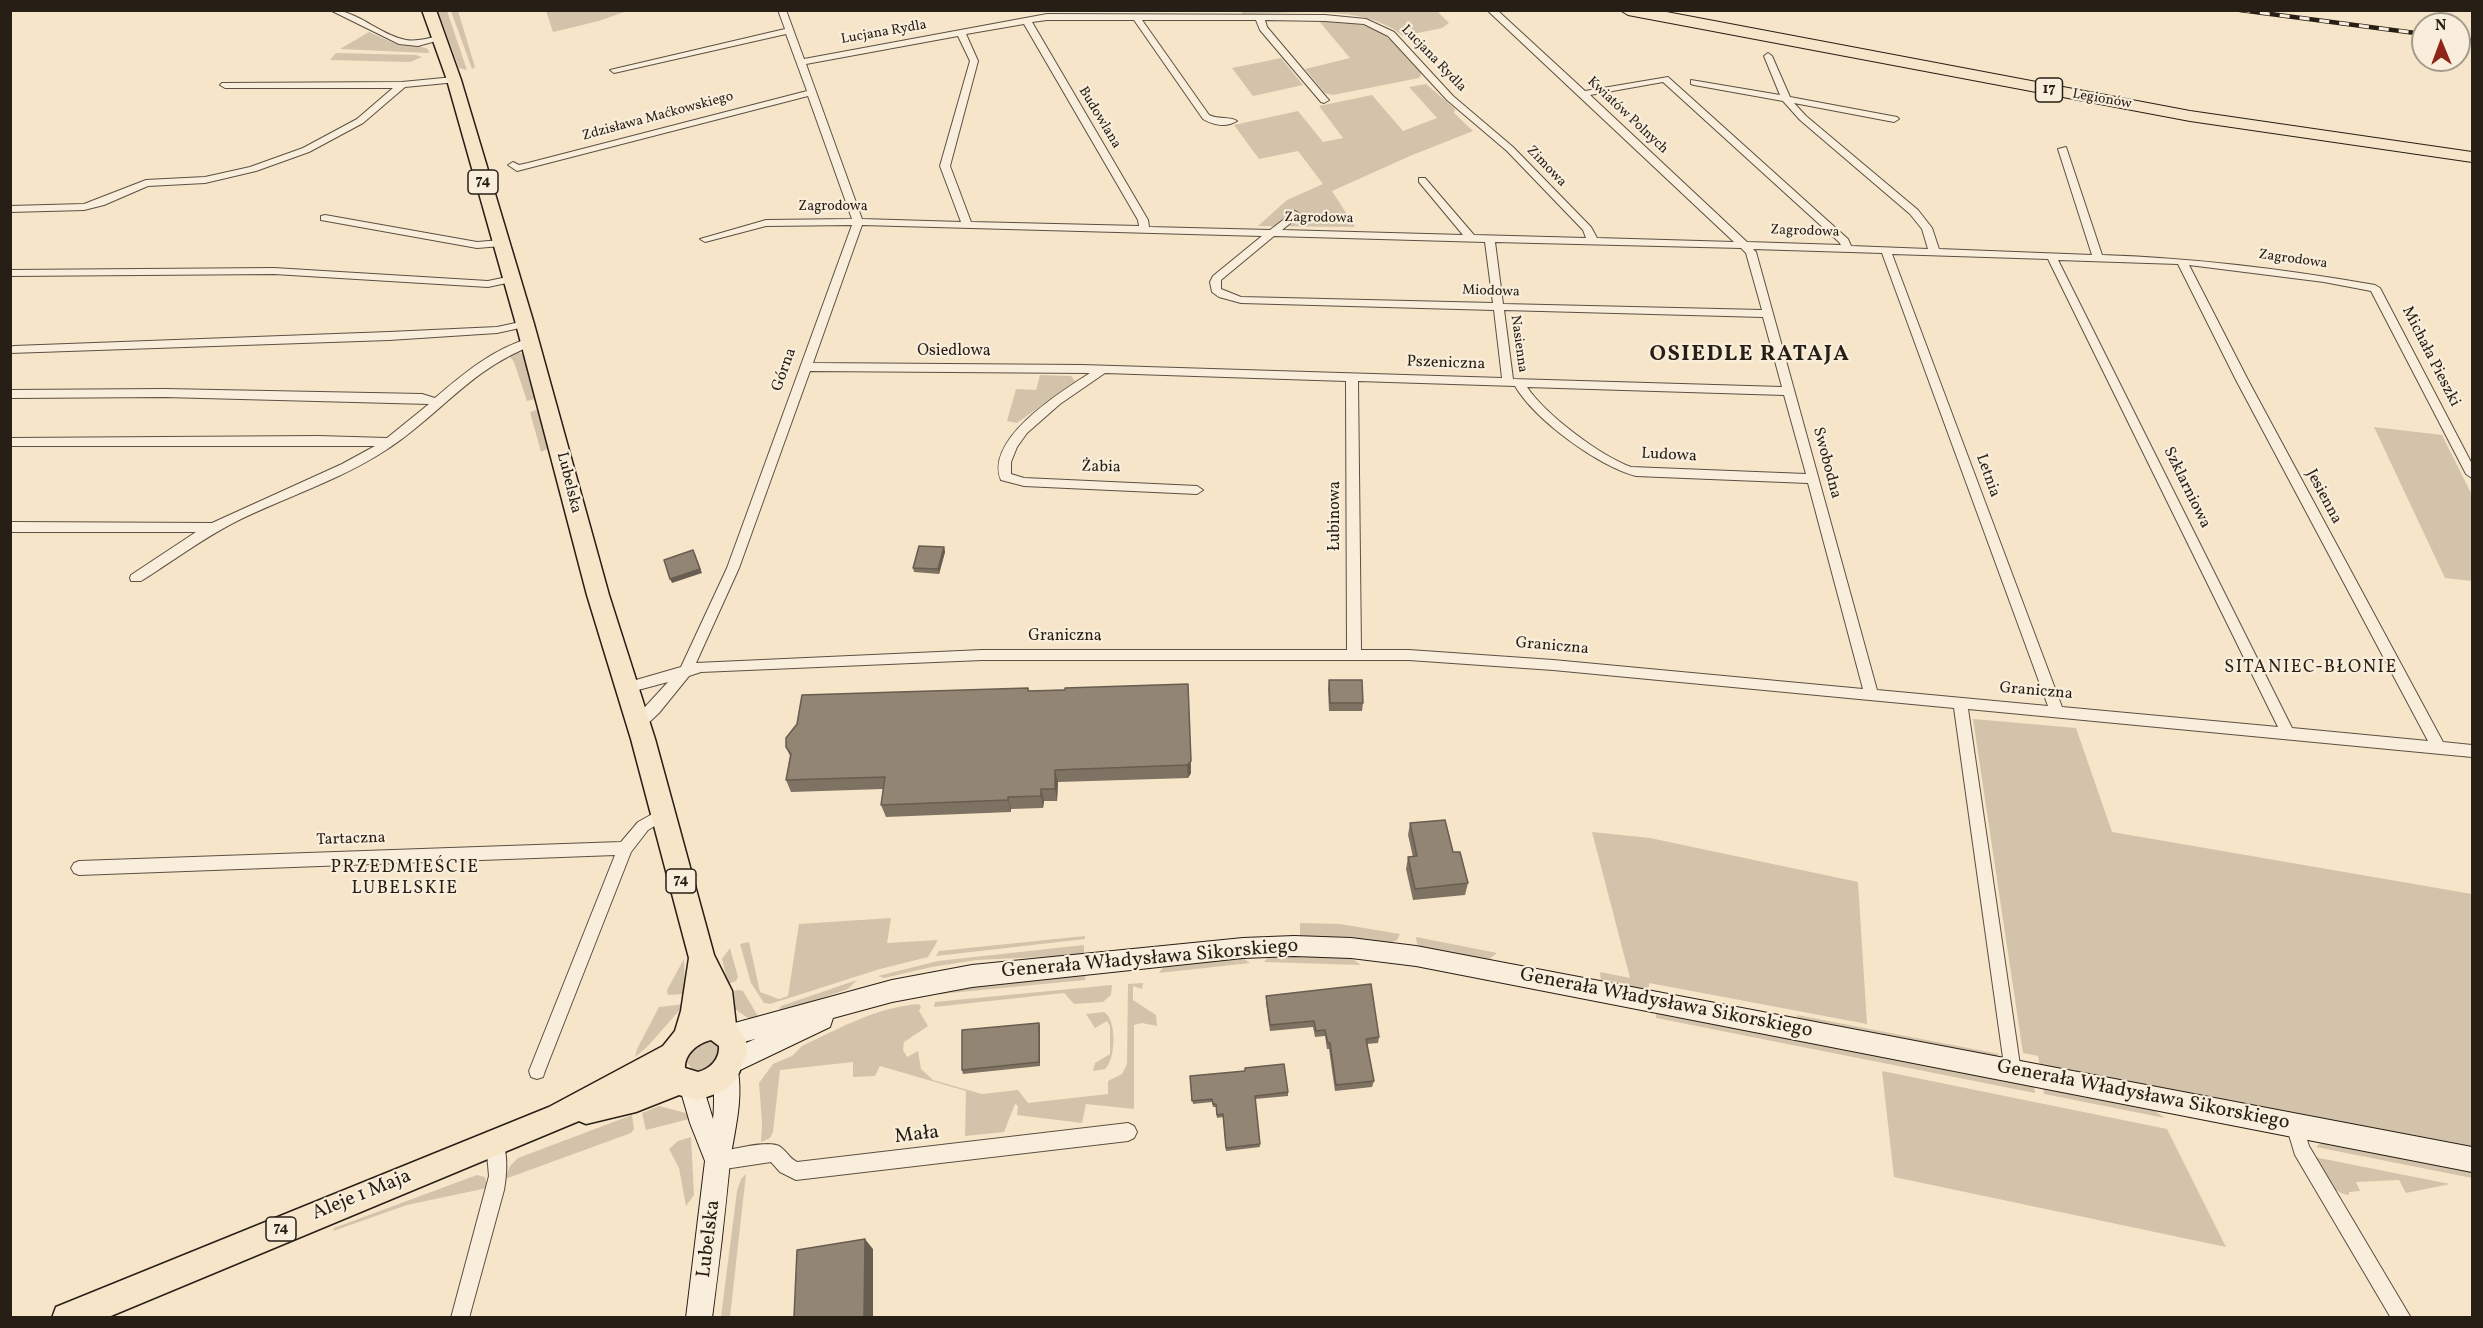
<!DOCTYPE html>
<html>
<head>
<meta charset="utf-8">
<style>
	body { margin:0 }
	#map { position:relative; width:2483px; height:1328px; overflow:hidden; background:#f6e5c8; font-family:Vollkorn,serif }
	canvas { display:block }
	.frame { position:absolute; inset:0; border:12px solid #271e16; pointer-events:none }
	.north { position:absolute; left:2411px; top:12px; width:60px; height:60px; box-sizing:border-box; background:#f9eedb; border:2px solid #a59b8c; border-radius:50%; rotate:359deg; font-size:16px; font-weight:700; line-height:24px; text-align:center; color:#271e16 }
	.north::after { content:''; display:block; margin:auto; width:21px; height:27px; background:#8f2418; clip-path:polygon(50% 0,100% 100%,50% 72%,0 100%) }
</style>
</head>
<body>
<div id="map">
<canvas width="2483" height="1328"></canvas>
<div class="frame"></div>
<div class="north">N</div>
</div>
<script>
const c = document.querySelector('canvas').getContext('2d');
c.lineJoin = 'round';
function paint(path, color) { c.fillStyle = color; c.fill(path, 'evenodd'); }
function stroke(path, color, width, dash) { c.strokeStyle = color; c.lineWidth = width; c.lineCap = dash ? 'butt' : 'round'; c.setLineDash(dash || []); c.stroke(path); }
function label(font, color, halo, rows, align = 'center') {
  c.font = font + ' Vollkorn,serif'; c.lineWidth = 4.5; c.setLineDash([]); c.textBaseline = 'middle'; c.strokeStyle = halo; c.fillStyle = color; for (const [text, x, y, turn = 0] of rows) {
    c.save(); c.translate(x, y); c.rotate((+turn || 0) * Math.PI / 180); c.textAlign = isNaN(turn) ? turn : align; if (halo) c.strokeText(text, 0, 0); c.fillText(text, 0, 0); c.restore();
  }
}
paint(new Path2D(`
	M438 11H447L467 70 459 68Z
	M451 11H458L475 67 472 69Z
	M546 11V10L627 11 599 21 553 32Z
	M1240 11H1437L1449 23 1442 28 1403 36C1364 3 1292 14 1243 14Z
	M1319 21C1380 22 1382 30 1422 73L1419 78 1333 95 1325 93 1305 69 1350 58Z
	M369 32 398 45 419 46 428 49 429 53 340 49Z
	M336 53 416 55 422 57 410 62 330 60Z
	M1281 58 1303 85 1253 96 1232 68Z
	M1426 84 1455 109 1454 113 1473 131 1410 156 1332 191 1355 227 1258 226 1287 200 1323 184 1298 151 1259 159 1234 125 1298 111 1323 142 1343 138 1319 106 1372 95 1403 131 1437 118 1409 87Z
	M519 352 524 356 535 399 527 401 514 362 508 354Z
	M1040 375 1071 376 1075 381 1017 423 1007 421 1016 389 1036 390Z
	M536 410 539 411 549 448 541 452 530 412Z
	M2374 427 2442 435 2472 495V581L2445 578Z
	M1973 719 2076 728 2112 832 2472 894V1150L2040 1066 2038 1056 2023 1053Z
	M1592 832 1650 838 1858 882 1867 1024 1649 983V992L1601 982 1600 972 1630 978Z
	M891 918 887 943 938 940 928 957 880 969 770 1004 764 1003 751 983 740 944 749 942 760 992 779 999 788 996 799 924Z
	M1300 923 1340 924 1400 934 1397 940 1390 943 1300 936Z
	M1085 936V939L936 956 939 951Z
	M1416 937 1497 953 1488 960 1422 948 1417 944Z
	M1084 945V955L976 960 932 967 884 978 878 976 938 961Z
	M730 948 738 977 736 981 728 984 722 959Z
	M1274 956 1351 958 1361 965 1264 962 1268 957Z
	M1241 957 1250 963 1159 973 1165 965Z
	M684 959 685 994 668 995 667 990Z
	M1086 974 1085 980 940 994 945 989Z
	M857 980 848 989 778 1013 781 1006Z
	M1143 983 1142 989 1133 986V1000L1156 1015 1157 1026 1142 1023 1134 1025V1109L1086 1104 1082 1123 1017 1115 1018 1106 1015 1104 1004 1132 965 1136 966 1091 880 1066 875 1076 853 1077V1062L780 1070 773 1132 770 1138 761 1142 762 1123 759 1083 773 1064 792 1056 802 1046C840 1028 877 1007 919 1004L921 1007 919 1011 928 1026 904 1042 903 1050 907 1057 918 1051 921 1069 933 1080 982 1094 1018 1090 1028 1103 1108 1094V1081L1122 1074 1127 1064 1128 984Z
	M1112 985 1111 995 1103 1002 1074 1004 1064 993 934 1007 935 1002Z
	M738 990 743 991 759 1018H748L732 1007 728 993Z
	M685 1004 648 1046 635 1057 637 1049 659 1007Z
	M1104 1012C1117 1019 1116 1060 1105 1069L1093 1071 1095 1063 1110 1054V1026L1107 1021 1095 1028 1086 1014Z
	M1656 1013 2034 1086 2035 1093 1656 1018Z
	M1797 1015 1999 1054 1996 1057 1824 1025 1797 1017Z
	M710 1039 718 1042 721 1049 714 1065 701 1072 693 1070 686 1061 690 1048Z
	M1882 1071 2167 1129 2226 1247 1894 1177Z
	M2043 1088 2152 1109 2165 1118 2044 1094Z
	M659 1106 686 1113 689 1119 646 1130 642 1113Z
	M632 1115 634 1129 631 1133 505 1179 510 1166 518 1158Z
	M691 1137 694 1195 686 1206 679 1168 669 1149 678 1141Z
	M2321 1143 2472 1171V1178L2316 1147Z
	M2314 1157 2450 1184 2406 1193 2399 1180 2356 1182 2360 1191 2349 1192V1195C2330 1193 2323 1172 2314 1157Z
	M746 1174 730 1317H721L737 1191 741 1179Z
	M477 1175 485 1177 487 1188 407 1205 333 1231 334 1228Z`), '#d3c3aa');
const street = new Path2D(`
	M330 10C358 10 379 35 406 40 417 42 428 38 439 36L443 39 418 46 399 44Z
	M778 10H786L804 59 1047 14 1325 15 1366 19 1394 32 1453 96 1513 147 1591 227 1597 238 1734 242 1487 10H1497L1585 91 1668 77 1848 239 1851 246 1928 249 1922 229 1910 214 1800 120 1783 101 1694 85 1691 84V80L1780 95 1764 56 1768 53 1772 56 1790 97 1897 117 1899 119 1894 122 1794 103 1806 116 1918 210 1932 228 1939 249 2092 255 2058 149 2066 147 2102 255C2194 258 2284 269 2375 285L2380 288 2472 464V478L2466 474 2371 291 2324 282 2189 265 2248 380 2443 742 2472 745V757L1968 709 2021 1072 2019 1078 2013 1080 2007 1078 2005 1072 1954 708 1553 670 1409 660H982L701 672 689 676 659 713 643 728H633L631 724 633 720 668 682 627 693 622 692 620 688 622 684 681 667 727 568 852 225 766 226 705 242 700 239 766 220 852 219 808 96 517 171 508 165 513 162 519 165 528 163 807 91 786 34 614 73 610 70 785 29ZM1047 20H1134L1203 119C1213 125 1226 128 1237 121 1230 116 1219 120 1209 115L1142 20H1256L1260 30 1321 102 1324 103 1329 100 1327 98 1267 27 1265 20 1325 21 1364 24 1388 36 1447 100 1507 151 1583 230 1586 238 1474 235 1425 178H1419V182L1463 235 1282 230 1299 216 1300 214 1295 211 1270 230 1149 227 1148 220 1032 22ZM1024 24 1138 220 1139 226 971 222 950 166 978 61 966 34ZM958 36 970 61 940 166 961 222 862 219 806 64ZM1663 82 1839 242 1841 245 1747 242 1590 95ZM862 225 1262 236 1213 276 1210 282 1212 292 1219 297 1241 303 1494 310 1502 378 1082 365 813 363ZM1274 236 1485 242 1493 303 1241 297 1221 289V280ZM1495 242 1741 248 1746 253 1762 310 1503 304ZM1753 249 1882 253 2048 706 1877 690 1756 252ZM1892 254 2048 259 2278 727 2062 707ZM2058 260 2178 264 2236 380 2428 741 2292 728ZM1504 310 1763 317 1782 387 1513 379ZM810 371 1090 373C1062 391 984 439 1001 480L1024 486 1197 494 1203 490 1197 486 1024 478 1011 474V462L1017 447 1027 433 1060 404 1105 373 1346 381 1347 650H982L696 663 739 568ZM1358 381 1515 386C1535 420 1598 466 1636 476L1808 483 1863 689 1553 660 1409 650H1361ZM1527 387 1784 395 1806 474 1631 467C1599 455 1546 415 1527 387Z
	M454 77 458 80 457 82 405 87 363 123 309 152 256 171 205 183 148 186 104 205 84 210 10 212V206L84 204 146 180 205 177 250 167 303 148 357 119 393 88H225L220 85 222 83 402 82Z
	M325 215 477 242 501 240 506 243 501 246 477 248 321 220V216Z
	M274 268 488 281 512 276 517 279 516 281 488 287 274 274 10 276V270Z
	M525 321 529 322V326L497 333 389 340 10 353V347L14 346 389 332 497 327Z
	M530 338 534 339V345C471 368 440 415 386 450 340 480 286 497 237 521 203 538 173 561 141 581H131L130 578 131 575 196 532H10V522L212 523 342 464 375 446H10V438L318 436 387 438 429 404 165 397 10 398V390L165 389 422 394 435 398C464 373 493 349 530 338Z
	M663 808 668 810 670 814 668 818 648 830 631 852 545 1071 543 1077 537 1079 531 1077 529 1071 615 855 79 875 74 873 71 868 74 863 79 861 621 842 638 822Z
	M2295 1116 2301 1119 2309 1146 2411 1318H2391L2295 1155 2286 1125 2289 1119Z
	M1128 1123 1134 1126 1137 1132 1134 1138 1128 1141 796 1180 780 1172 771 1162 718 1170 712 1167 709 1161 712 1155C724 1150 768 1140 779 1146 786 1150 789 1158 797 1162Z
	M495 1133 501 1136C508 1152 507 1173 504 1190L469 1318H451L489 1176 486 1142 489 1136Z`);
const secondary = new Path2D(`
	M1294 936 1351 938 1416 946 2472 1147V1172L1416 966 1351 958 1294 956 1243 958 972 987 892 1002 833 1018 830 1027 738 1071C743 1103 734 1132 730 1162 725 1214 719 1266 712 1318H686L705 1161 690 1123 679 1085 682 1077 691 1073 700 1077 713 1119C716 1102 710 1064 724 1054 732 1047 745 1044 755 1039L728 1046 720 1043 716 1035 720 1027 892 980 972 965 1243 938Z`);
const primary = new Path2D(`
	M422 10H436L461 80 534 324 609 595 655 739 714 955 732 991 736 1025 746 1041 747 1052 739 1073 732 1084 721 1092 698 1100 679 1095 636 1112 586 1124 579 1121 106 1318H52L56 1307 549 1107 663 1046 675 1031 681 1011 689 958 631 739 587 595 516 324 447 80ZM711 1040 719 1046C720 1059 710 1069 698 1072L685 1068C684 1054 698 1043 711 1040Z`);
const highway = new Path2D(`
	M1620 10H1656L2190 111 2472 152V162L2190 121 1628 15Z`);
stroke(street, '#5b5042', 2);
stroke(secondary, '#271e16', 2);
stroke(primary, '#271e16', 3);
stroke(highway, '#271e16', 2);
paint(street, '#f9eedb');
paint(secondary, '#f9eedb');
paint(primary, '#f6e5c8');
paint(highway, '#f6e5c8');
const rail = new Path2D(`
	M2240 10 2423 34
	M2459 39 2472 41`);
stroke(rail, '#271e16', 4.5);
stroke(rail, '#f9eedb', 3, [10]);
paint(new Path2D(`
	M944 547 945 552 939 574 914 572 913 568Z
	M1329 680 1363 703 1362 711H1329L1328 689Z
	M1188 684 1191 773 1188 778 1058 782 1057 801H1044L1043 808 1011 809V812L886 817 881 805 883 789 791 792 786 780 790 756 786 747 1028 688 1029 691Z
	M1410 823 1453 852 1468 883 1465 895 1413 900 1406 869 1408 857H1413L1408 835Z
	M1266 996 1379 1037 1378 1043 1367 1044 1374 1081 1372 1087 1335 1091 1329 1049H1327L1325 1036 1315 1037 1313 1027 1270 1031 1266 1002Z
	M1040 1026V1066L963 1074 962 1070Z
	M1245 1071 1288 1092V1096L1255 1099 1260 1147 1226 1151 1223 1117 1217 1118 1216 1107H1213L1212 1102 1193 1104 1190 1076Z`), '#7e7263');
paint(new Path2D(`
	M944 547 945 552 939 574 938 569Z
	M695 554 702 573 672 583 670 579Z
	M1188 684 1191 773 1188 778 1187 765Z
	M1055 770 1058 782 1057 801 1055 789Z
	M1041 789 1044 801 1043 808 1041 796Z
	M1008 797 1011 809V812L1008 800Z
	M1039 1023 1040 1026V1066L1039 1062Z
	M865 1239 873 1249V1317H864Z`), '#675d50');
const building = new Path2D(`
	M919 546 944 547 938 569 913 568Z
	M693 550 700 569 670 579 664 560Z
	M1329 680H1362L1363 703H1330Z
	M1188 684 1191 761 1187 765 1055 770V789H1041V796L1008 797V800L881 805 885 777 786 780 791 754 786 747V738L797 724 802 695 1028 688V691L1065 690V688Z
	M1445 820 1453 852H1460L1468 883 1415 889 1408 857 1417 856 1410 823Z
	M1371 984 1379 1037 1366 1039 1374 1081 1336 1085 1330 1043H1328L1325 1030 1316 1031 1314 1021 1270 1025 1266 996Z
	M1039 1023V1062L962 1070V1030Z
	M1284 1064 1288 1092 1255 1096 1260 1144 1226 1148 1223 1114 1217 1115 1216 1104H1213L1212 1099 1192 1101 1190 1076 1245 1071V1068Z
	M865 1239 864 1317H794L797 1250Z`);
paint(building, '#938573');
stroke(building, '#675d50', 1.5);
label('14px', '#271e16', '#f9eedb', [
	["Lucjana Rydla",884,33,-10],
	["Lucjana Rydla",1433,59,46],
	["Legionów",2102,100,10],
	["Kwiatów Polnych",1627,116,43],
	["Zdzisława Maćkowskiego",658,117,-15],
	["Budowlana",1099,118,59],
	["Zimowa",1546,167,46],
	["Zagrodowa",833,207],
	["Zagrodowa",1319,219,1],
	["Zagrodowa",1805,232,2],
	["Zagrodowa",2293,260,8],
	["Miodowa",1491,292,2],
	["Nasienna",1518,344,82]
]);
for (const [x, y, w] of [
	[2049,90,27],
	[483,182,30],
	[681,881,30],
	[281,1229,30]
]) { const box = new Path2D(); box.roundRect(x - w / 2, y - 12, w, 24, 4.5); c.fillStyle = '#f9eedb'; c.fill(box); stroke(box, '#271e16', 1.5); }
label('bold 15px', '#271e16', null, [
	["17",2049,90],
	["74",483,182],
	["74",681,881],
	["74",281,1229]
]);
label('16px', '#271e16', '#f9eedb', [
	["Osiedlowa",954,352],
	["Michała Pieszki",2430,357,63],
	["Pszeniczna",1446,364,2],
	["Górna",785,370,-70],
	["Ludowa",1669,456,3],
	["Swobodna",1826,463,75],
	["Żabia",1101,468,1],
	["Letnia",1987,476,70],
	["Lubelska",568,483,76],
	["Szklarniowa",2186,488,64],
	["Jesienna",2323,497,62],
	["Łubinowa",1336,516,-90],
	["Graniczna",1065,637],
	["Graniczna",1552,647,5],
	["Graniczna",2036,692,5],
	["Tartaczna",351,840,-2]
]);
c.letterSpacing = '1.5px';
label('18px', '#271e16', '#f9eedb', [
	["SITANIEC-BŁONIE",2311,669],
	["PRZEDMIEŚCIE",405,869],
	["LUBELSKIE",405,890]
]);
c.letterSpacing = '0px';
label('20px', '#271e16', '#f9eedb', [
	["Generała Władysława Sikorskiego",1150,960,-5],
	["Generała Władysława Sikorskiego",1666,1004,11],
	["Generała Władysława Sikorskiego",2143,1096,11],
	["Mała",917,1136,-7],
	["Aleje 1 Maja",362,1196,-22],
	["Lubelska",710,1239,-83]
]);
c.letterSpacing = '1.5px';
label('bold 22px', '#271e16', '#f9eedb', [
	["OSIEDLE RATAJA",1750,356]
]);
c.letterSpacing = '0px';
</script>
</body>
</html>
